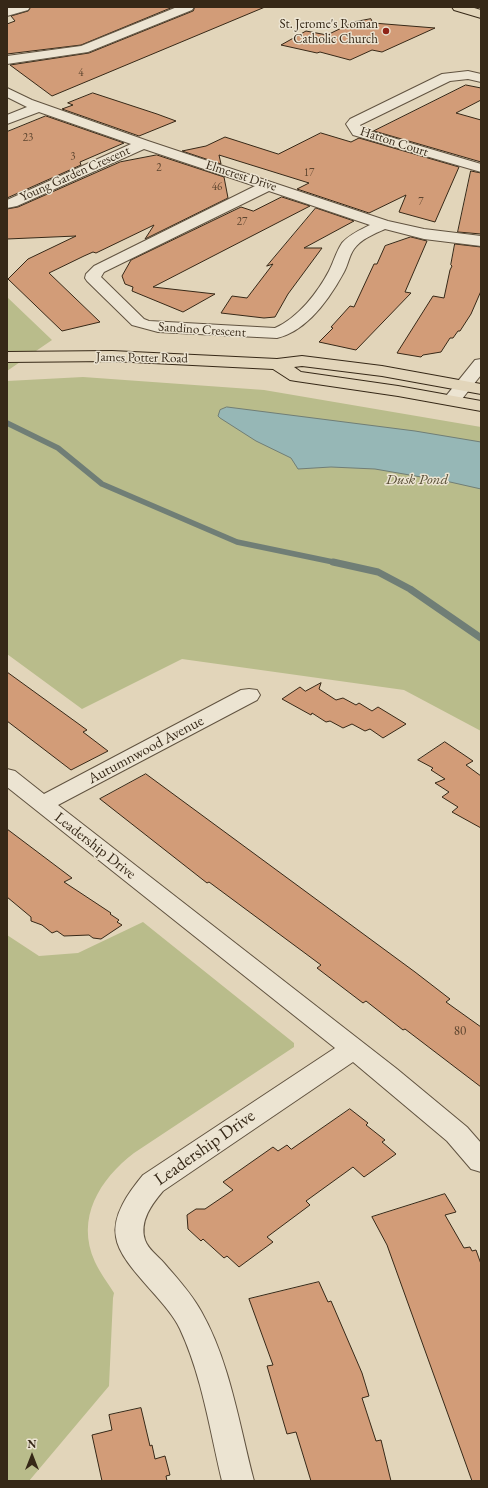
<!DOCTYPE html>
<html>
<head>
<meta charset="utf-8">
<style>
	body { margin:0 }
	#map { position:relative; width:488px; height:1488px; overflow:hidden; background:#e2d5ba; font-family:"EB Garamond",serif }
	canvas { display:block }
	.frame { position:absolute; inset:0; border:8px solid #362817; pointer-events:none }
	.north { position:absolute; left:12px; top:1436px; width:40px; height:40px; -webkit-text-stroke:3px #ece4d2; paint-order:stroke; rotate:0deg; font-size:11px; font-weight:700; line-height:16px; text-align:center; color:#362817 }
	.north::after { content:''; display:block; margin:auto; width:14px; height:18px; background:#362817; clip-path:polygon(50% 0,100% 100%,50% 72%,0 100%) }
</style>
</head>
<body>
<div id="map">
<canvas width="488" height="1488"></canvas>
<div class="frame"></div>
<div class="north">N</div>
</div>
<script>
const c = document.querySelector('canvas').getContext('2d');
c.lineJoin = 'round';
function paint(path, color) { c.fillStyle = color; c.fill(path, 'evenodd'); }
function stroke(path, color, width, dash) { c.strokeStyle = color; c.lineWidth = width; c.lineCap = dash ? 'butt' : 'round'; c.setLineDash(dash || []); c.stroke(path); }
function label(font, color, halo, rows, align = 'center') {
  c.font = font + ' "EB Garamond",serif'; c.lineWidth = 3; c.setLineDash([]); c.textBaseline = 'middle'; c.strokeStyle = halo; c.fillStyle = color; for (const [text, x, y, turn = 0] of rows) {
    c.save(); c.translate(x, y); c.rotate((+turn || 0) * Math.PI / 180); c.textAlign = isNaN(turn) ? turn : align; if (halo) c.strokeText(text, 0, 0); c.fillText(text, 0, 0); c.restore();
  }
}
paint(new Path2D(`
	M7 297 52 340 7 371Z
	M83 377 264 390 481 427V731L404 690 182 659 82 709 7 654V381Z
	M143 922 294 1043V1047L134 1153C100 1179 75 1218 95 1262 100 1273 108 1283 114 1293L113 1298 109 1386 29 1481H7V935L39 956 78 953Z`), '#b9bc8b');
const water = new Path2D(`
	M227 407 415 431 481 442V489L450 482 375 469 331 467 298 469 291 458 256 441 220 418 218 416 220 410Z`);
paint(water, '#96b7b6');
stroke(water, '#707e76', 1);
stroke(new Path2D(`
	M7 423 58 448 102 484 237 542 338 563`), '#707e76', 5.5);
stroke(new Path2D(`
	M333 562 378 572 410 589 481 638`), '#707e76', 7);
const building = new Path2D(`
	M31 7H173L81 45 7 54V24L15 21 11 16 28 11Z
	M195 7H265L52 96 10 65 89 53 193 11Z
	M371 19 373 23 435 28 382 52 372 50 350 60 320 52 317 53 281 45 306 31 327 35 354 22Z
	M466 85 481 88V100L456 113 481 120V162L374 131Z
	M93 93 157 114 176 121 139 136 62 109 73 105 68 103Z
	M46 116 124 143 80 162 81 165 7 198V132Z
	M321 133 351 142 359 138 459 167 435 222 399 212 406 195 369 213 297 189 309 183 219 155 221 164 182 151 206 146 225 137 278 154Z
	M157 155 224 177 228 198 145 239 154 225 96 253 93 252 84 256 49 273 100 322 62 331 8 279 28 259 76 236 7 239V209L18 207 120 162Z
	M471 171 481 173V234L458 232Z
	M282 197 310 206 153 287 215 294 183 312 132 291 133 287 125 284 122 276 131 260 241 207 253 211Z
	M316 208 354 221 304 248H322L288 294 275 317 264 318 221 313 232 296 247 298 273 264 267 266Z
	M411 237 427 241 405 292 411 293 356 350 319 342 333 328 331 327 350 306 354 307 374 264H377L385 246Z
	M455 244 481 247V291L471 314 460 331H458L453 338H450L441 352 423 355 421 357 397 353 433 296 444 298 450 270 452 266 451 265Z
	M7 672 87 730 83 732 108 751 71 770 7 721Z
	M321 683 319 689 336 700 343 698 356 705 359 703 372 711 378 707 406 724 383 738 370 729 365 731 352 724 343 728 330 721 326 722 312 713 311 715 282 699 300 687 305 691Z
	M445 742 473 761 466 765 481 776V828L452 812 458 807 442 797 449 792 435 783 445 779 431 770 433 768 418 760Z
	M146 774 415 972 450 999 446 1002 481 1027V1087L405 1029 403 1030 366 1001 363 1003 317 968 321 965 209 882 207 883 100 799Z
	M7 829 72 878 64 882 111 913 110 914 119 920 117 922 122 925 101 939 93 938 89 935 64 936 57 931 52 933 42 925 31 921V917L7 897Z
	M350 1109 368 1123 366 1125 385 1140 382 1142 396 1154 364 1177 353 1167 306 1201 310 1205 267 1237 273 1242 239 1267 227 1256 224 1258 203 1239 201 1241 188 1229 187 1215 196 1209H205L233 1190 223 1182 273 1147 278 1151 287 1145 291 1149Z
	M445 1194 456 1212 445 1215 464 1248 470 1247 472 1251 476 1250 481 1264V1481H472L387 1245 372 1217Z
	M319 1282 328 1302 331 1301 362 1373 369 1396 362 1398 376 1441 381 1440 391 1481H311L296 1432 287 1434 267 1366 273 1365 249 1299Z
	M141 1408 150 1446 152 1445 155 1459 165 1456 170 1475 166 1476 167 1481H102L92 1435 112 1430 109 1415Z`);
paint(building, '#d29c78');
stroke(building, '#362817', 1);
const minor = new Path2D(`
	M11 7H30L28 10 7 16V8Z
	M177 7H194L192 10 88 52 7 64V56L81 46Z
	M468 71 481 74V82L468 79 450 81 360 125 363 129 481 164V172L353 135 346 124 350 119 442 74Z
	M7 88 32 100 148 141 388 221 424 229 481 236V246L424 239 385 229C374 234 361 239 354 249 349 256 348 265 344 272 330 298 307 331 277 338L158 332 132 325 87 281 85 278 86 274 94 266 255 186 144 149 17 206 7 208V200L131 144 39 112 7 124V115L27 107 7 97ZM269 191 370 225C360 230 350 234 342 243 336 252 334 261 329 271 318 292 298 318 275 328L149 321 144 319 101 277 104 272Z
	M481 359V375L458 404 452 405 446 404 443 400 446 396 475 360Z
	M249 689 257 690 260 695 257 700 58 805 397 1069 467 1127 481 1143V1172L471 1169 447 1141 353 1062 163 1191C152 1204 139 1221 145 1240 148 1249 158 1256 164 1263 177 1278 191 1293 201 1311 230 1362 239 1424 254 1481H222C210 1431 202 1376 180 1329 167 1300 120 1266 116 1237 112 1215 129 1192 143 1175L335 1048 7 787V769L15 771 44 794 241 690Z`);
const major = new Path2D(`
	M452 7H471L481 10V18L454 10Z
	M112 351 277 359 302 356 382 366 481 384V394L382 376 302 366 294 367 301 372 398 386 481 401V411L398 396 296 381 290 380 273 369 112 361 7 362V352Z`);
stroke(minor, '#615340', 2);
stroke(major, '#362817', 2);
paint(minor, '#ece4d2');
paint(major, '#e2d5ba');
for (const [x, y, r, color] of [
	[386,31,4,"#8f2418"]
]) { const dot = new Path2D(); dot.arc(x, y, r, 0, 2 * Math.PI); c.fillStyle = color; c.fill(dot); stroke(dot, '#ece4d2', 1.5); }
label('11px', '#5d452f', null, [
	["4",81,73],
	["23",28,138],
	["3",73,157],
	["2",159,168],
	["17",309,173],
	["46",217,187],
	["7",421,202],
	["27",242,222]
]);
label('13px', '#362817', '#ece4d2', [
	["St. Jerome's Roman",378,24],
	["Catholic Church",378,39]
], 'right');
label('13px', '#362817', '#ece4d2', [
	["Hatton Court",394,142,18],
	["Young Garden Crescent",75,174,-24],
	["Elmcrest Drive",241,176,18],
	["Sandino Crescent",202,330,4],
	["James Potter Road",142,358,1]
]);
label('13px', '#5d452f', null, [
	["80",460,1031]
]);
label('italic 15px', '#574d34', '#ece4d2', [
	["Dusk Pond",417,480]
]);
label('15px', '#362817', '#ece4d2', [
	["Autumnwood Avenue",146,750,-28],
	["Leadership Drive",95,846,38]
]);
label('18px', '#362817', '#ece4d2', [
	["Leadership Drive",205,1148,-35]
]);
</script>
</body>
</html>
